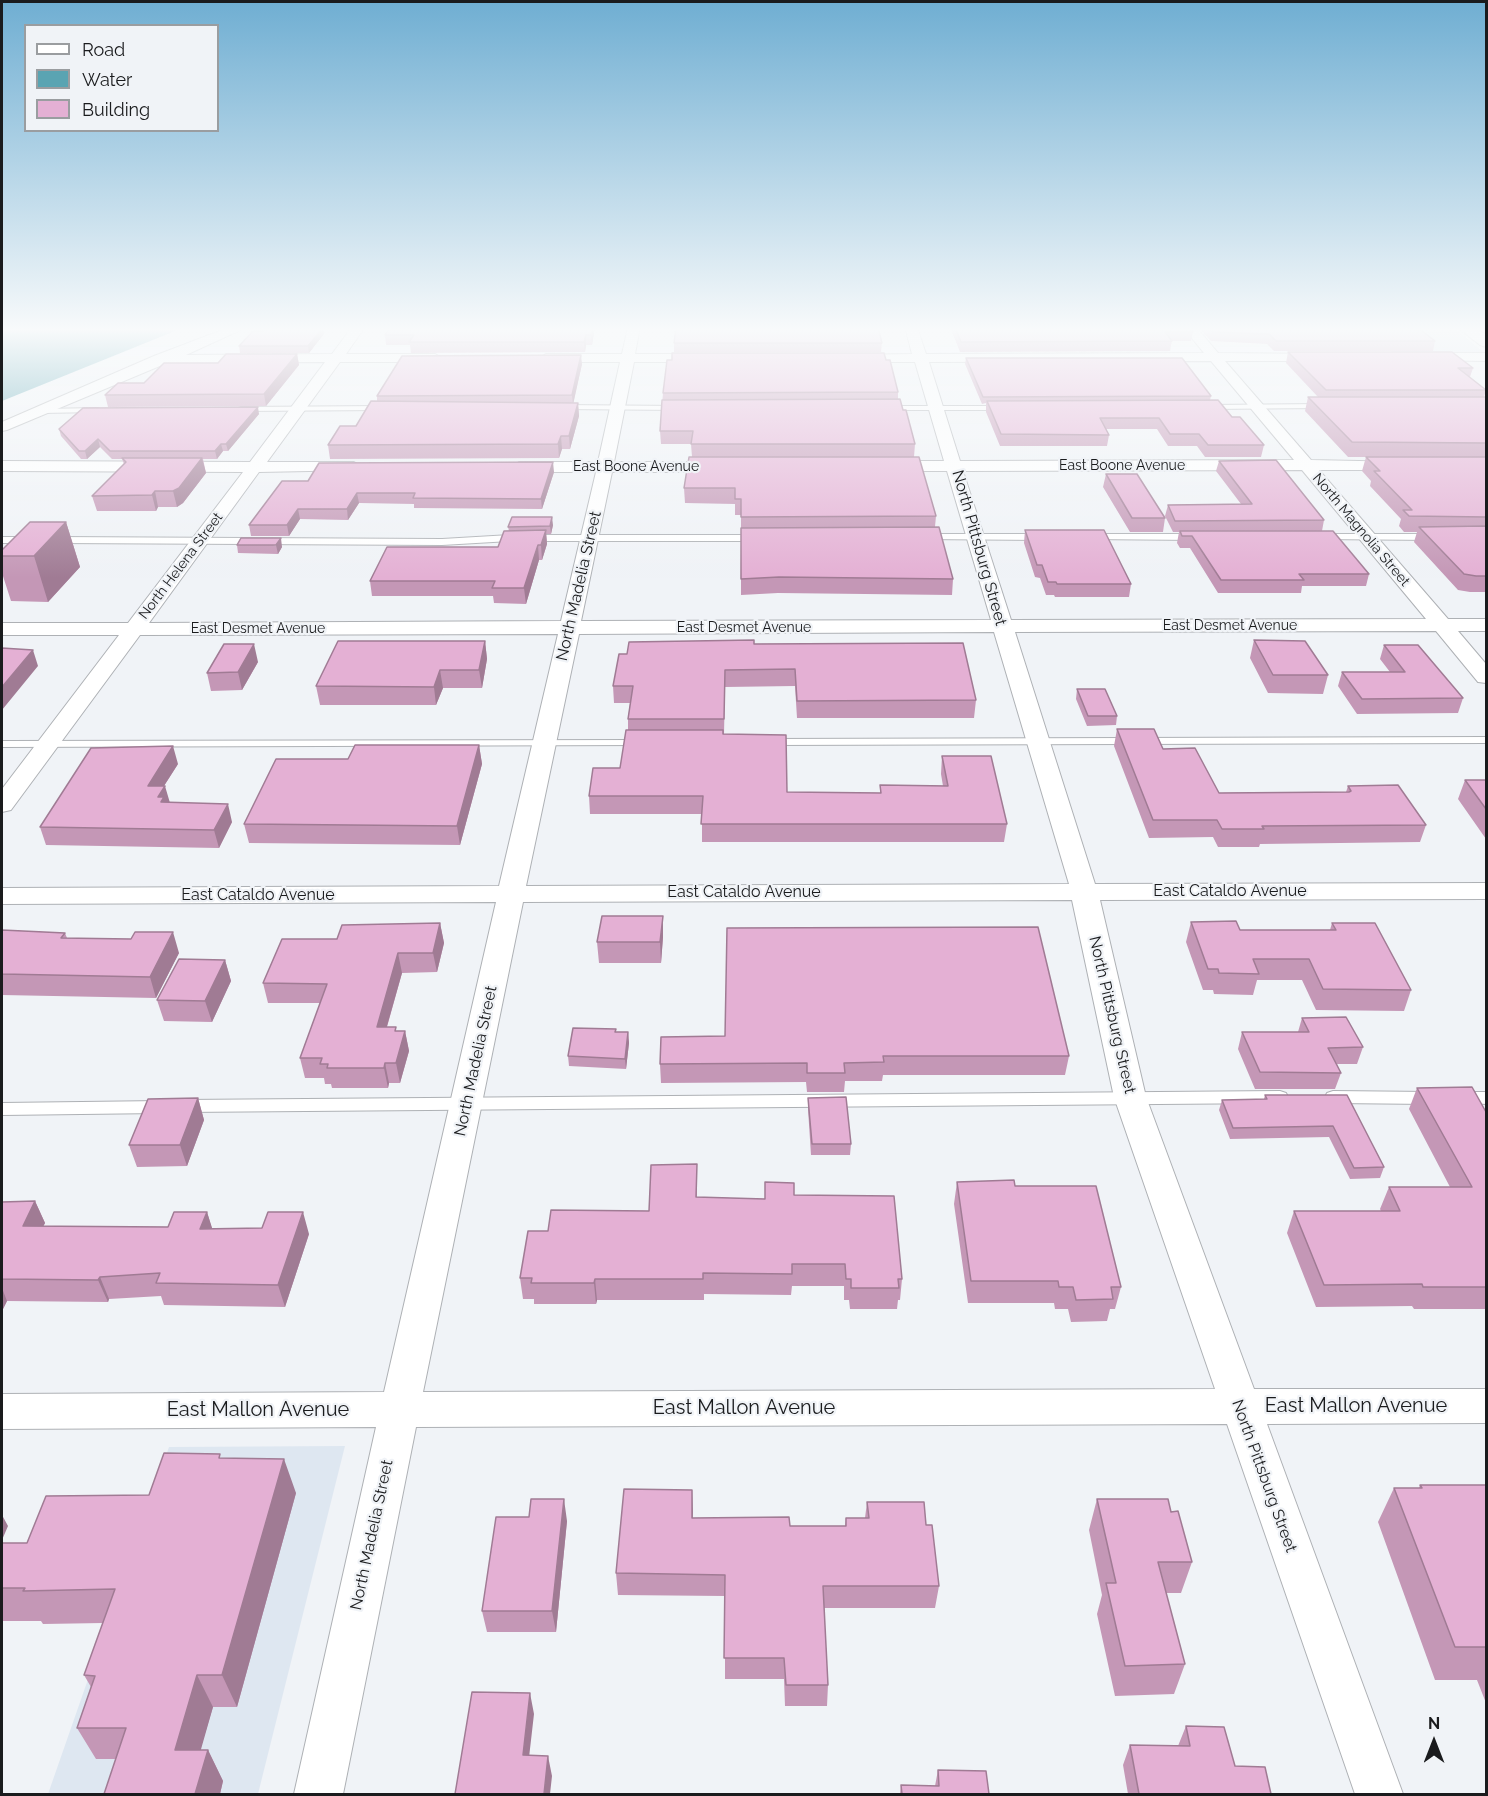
<!DOCTYPE html>
<html>
<head>
<meta charset="utf-8">
<style>
	body { margin:0 }
	#map { position:relative; width:1488px; height:1796px; overflow:hidden; background:#f0f3f7; font-family:Raleway,sans-serif }
	canvas { display:block }
	.frame { position:absolute; inset:0; border:3px solid #1a1b1d; pointer-events:none }
	.legend { position:absolute; left:24px; top:24px; width:195px; height:108px; box-sizing:border-box; background:#f0f3f7; border:2px solid #9a9da0; margin:0; padding:8px 10px; list-style:none; font-size:18px; color:#1a1b1d }
	.legend li { display:flex; align-items:center; gap:12px; height:30px }
	.legend b { width:30px; border:2px solid #9a9da0 }
	.north { position:absolute; left:1404px; top:1712px; width:60px; height:60px; -webkit-text-stroke:4px #f0f3f7; paint-order:stroke; rotate:0deg; font-size:16px; font-weight:700; line-height:24px; text-align:center; color:#1a1b1d }
	.north::after { content:''; display:block; margin:auto; width:21px; height:27px; background:#1a1b1d; clip-path:polygon(50% 0,100% 100%,50% 72%,0 100%) }
</style>
</head>
<body>
<div id="map">
<canvas width="1488" height="1796"></canvas>
<div class="frame"></div>
<ul class="legend">
<li><b style="height:8px;background:#fff"></b>Road</li>
<li><b style="height:16px;background:#5aa4b2"></b>Water</li>
<li><b style="height:16px;background:#e4b0d4"></b>Building</li>
</ul>
<div class="north">N</div>
</div>
<script>
const c = document.querySelector('canvas').getContext('2d');
c.lineJoin = 'round';
function paint(path, color) { c.fillStyle = color; c.fill(path, 'evenodd'); }
function stroke(path, color, width, dash) { c.strokeStyle = color; c.lineWidth = width; c.lineCap = dash ? 'butt' : 'round'; c.setLineDash(dash || []); c.stroke(path); }
function label(font, color, halo, rows, align = 'center') {
  c.font = font + ' Raleway,sans-serif'; c.lineWidth = 4.5; c.setLineDash([]); c.textBaseline = 'middle'; c.strokeStyle = halo; c.fillStyle = color; for (const [text, x, y, turn = 0] of rows) {
    c.save(); c.translate(x, y); c.rotate((+turn || 0) * Math.PI / 180); c.textAlign = isNaN(turn) ? turn : align; if (halo) c.strokeText(text, 0, 0); c.fillText(text, 0, 0); c.restore();
  }
}
paint(new Path2D(`
	M1361 327H1453L1486 354H1394Z
	M345 1446 258 1794H48L169 1447Z`), '#dee7f1');
paint(new Path2D(`
	M2 327H185L2 401Z`), '#5aa4b2');
const lane = new Path2D(`
	M1322 404 1326 406 1325 408 1207 409 1203 407 1207 405Z
	M562 405 680 406 684 408 680 410 559 409 558 407Z
	M383 406H386V410L241 411 237 409 241 407Z
	M886 406H1004L1008 408 1004 410H883L882 408Z
	M98 408 102 410 101 412 40 413 36 411 40 409Z
	M924 534H1040L1045 537 1040 540 921 539V535Z
	M1089 534H1196L1201 537 1196 540 1086 539V535Z
	M1320 534H1433L1438 537 1433 540 1317 539V535Z
	M510 535H758L763 538 758 541H510L442 545 55 543 50 540 55 537 442 539Z
	M2 537H29L34 540 29 543H2Z
	M1486 737V743L769 745 763 742 769 739Z
	M641 740 645 741 647 743 645 745 2 747V741Z
	M1280 1091 1286 1093 1288 1097 1286 1101 1280 1103 184 1112 178 1110 176 1106 178 1102 184 1100Z
	M1333 1091 1430 1092 1436 1094 1438 1098 1436 1102 1430 1104 1333 1103 1327 1101 1325 1097 1327 1093Z
	M1462 1092H1486V1104L1456 1102 1454 1098 1456 1094Z
	M161 1101 167 1103 169 1107 167 1111 161 1113 2 1115V1103Z`);
const street = new Path2D(`
	M230 327H247L186 355 332 354 352 327H365L346 354H435L442 358 435 362H340L267 462H354L362 467 360 470 259 472 149 623 561 621 596 472H519L511 467 519 462H598L620 362H546L539 358 546 354H622L628 327H640L635 354H708L715 358 708 362H634L614 462H723L731 467 723 472H612L581 621 991 620 947 471H885L877 466 885 461H944L915 362H849L842 358 844 355 912 354 905 327H917L926 354 1204 353 1183 327H1196L1218 353 1328 354V360L1323 361H1225L1311 460 1407 462 1409 465 1407 468 1401 470H1319L1448 619H1486V631H1458L1486 664V683L1478 682 1436 631 1015 632 1095 884 1486 883V899L1100 900 1146 1097 1254 1389H1486V1423L1267 1424 1403 1794H1355L1227 1424 416 1427 343 1794H294L376 1427 2 1429V1394L384 1392 496 902 2 904V888L499 886 558 634 140 635 11 810 2 812V789L119 635H2V623H128L243 472 2 471V461L250 462 325 362 167 363 7 430 2 431V422L154 356ZM1211 361 1294 460 960 461 929 362ZM1302 470 1426 619 1011 620 963 471ZM994 632 1069 884 526 886 579 634ZM1072 900 1114 1097 1215 1389 423 1392 523 902Z
	M1422 353H1486V361L1417 360V354Z`);
const secondary = new Path2D(`
	M1457 327H1475L1486 335V347L1480 345Z`);
stroke(lane, '#aeb1b5', 2);
stroke(street, '#aeb1b5', 2);
stroke(secondary, '#aeb1b5', 2);
paint(lane, '#fff');
paint(street, '#fff');
paint(secondary, '#fff');
paint(new Path2D(`
	M595 327 592 345H586L585 352 411 353 410 345H386L385 335Z
	M950 327H1189L1193 332 1191 341H1172L1170 351 960 352Z
	M1198 327H1417L1435 341 1433 351H1274L1267 344 1211 341Z
	M323 328 324 334 309 353H240L239 346 263 331Z
	M674 343H882L881 352H674Z
	M1288 352 1473 368 1470 377 1486 390 1484 397H1486V592H1470L1458 590 1414 542 1417 532H1404L1399 526 1401 519 1370 486 1371 481 1362 471 1366 457H1348L1305 411 1308 397H1318L1286 363Z
	M297 354 299 365 266 406 108 407 105 395 218 363Z
	M966 358 1211 396 1210 400 1264 445 1261 457H1205L1197 446H1168L1157 429H1106L1109 435 1107 446H1000L986 412V403L982 404 965 364Z
	M886 360 898 392V399L903 410 915 444 914 457 936 516 935 527 953 579 952 595 778 593 741 595V515H735V504L685 503 684 488 692 457 691 444H661L660 431 663 393Z
	M582 364 573 403H578L579 416 570 449H562L559 458 330 459 328 445 356 426 377 401V396Z
	M259 414 228 451H223L217 459H203L206 473 183 503 177 507H158L156 511H97L92 496 124 464 122 459H112L100 447 87 459H81L61 436 59 429Z
	M1219 461 1324 520 1322 531 1369 574 1366 586H1302L1301 593H1218L1190 548H1180L1177 543 1179 532H1173L1165 516 1168 505 1241 504 1216 471Z
	M554 472 542 509 414 508V504L359 503 348 520 300 519 289 536H251L249 525 308 481Z
	M1106 474 1165 518 1163 532H1130L1103 487Z
	M66 522 80 567 48 602 11 601 2 573V550Z
	M553 525 551 534H546L547 544 542 560H539L526 604 494 603 493 596H372L370 581 498 547 509 531 508 527Z
	M1025 530 1131 584 1129 597H1055L1054 595H1046L1040 578 1035 577 1024 543Z
	M241 538 282 547 278 554 238 553 237 545Z
	M1254 640 1328 675 1323 694 1268 693 1250 658Z
	M485 641 487 659 482 688H443L436 705H320L316 686Z
	M754 644 976 700 974 718H797L795 686 725 687 724 734 787 792 880 793V785L943 786 941 774 942 756 1007 824 1004 842H702V814H590L589 796 620 768 628 730V719L630 703H614L613 686 627 654Z
	M1384 645 1463 698 1458 713 1357 714 1338 686 1342 672H1390L1380 659Z
	M258 662 242 690 211 691 207 673Z
	M1077 689 1117 716 1116 725 1087 726 1076 699Z
	M1117 729 1163 749 1219 793 1346 792 1348 786 1426 825 1420 842 1260 844 1259 847H1218L1213 837 1149 838 1114 746Z
	M479 745 482 764 460 845 249 843 244 824Z
	M178 764 164 786 169 802 232 822 219 848 46 845 40 827Z
	M1465 780H1486V839L1458 799Z
	M1191 922 1240 930H1330L1332 923 1411 990 1404 1011 1316 1010 1302 980H1257L1253 995 1214 994 1213 990H1203L1186 942Z
	M440 923 444 943 437 972 402 973 387 1027 396 1031H405L409 1051 400 1083H389L388 1088H332L331 1084H325L324 1078H305L300 1058 320 1003H268L263 983 337 939Z
	M2 930 65 933 67 938 179 953 156 998 2 995Z
	M663 937 661 963H599L597 942Z
	M225 960 231 981 212 1022 164 1021 157 1000Z
	M1302 1018 1363 1047 1357 1064H1337L1341 1073 1335 1089H1255L1238 1049 1242 1032H1298Z
	M616 1029V1032H628L629 1043 626 1069 569 1066 568 1056Z
	M661 1037 1069 1056 1065 1075H883L882 1081H845L844 1092H807L806 1082 661 1083 660 1064Z
	M1417 1088 1486 1112V1309H1414L1412 1306 1316 1307 1287 1233 1294 1211H1381L1380 1209 1389 1187H1450L1409 1109Z
	M1265 1095H1347L1384 1167 1380 1178 1350 1179 1329 1137 1230 1139 1219 1110 1222 1100 1264 1099Z
	M198 1098 204 1120 187 1166 137 1167 129 1145Z
	M808 1098 851 1144 850 1155H811L808 1109Z
	M957 1182 1015 1186 1121 1287 1115 1309H1110L1107 1321 1071 1322 1068 1309H1055L1054 1303H968L954 1204Z
	M697 1185V1197L765 1199 794 1195 902 1279 900 1300H898L897 1309H850L849 1300H844V1286H792L791 1295 704 1294V1300H597L596 1304H534V1299H523L520 1278 548 1231 649 1211Z
	M35 1201 45 1223 43 1226 168 1227 207 1212 212 1229 309 1234 285 1307 164 1305 161 1296 109 1299 108 1302 7 1301 2 1311V1202Z
	M222 1458 296 1493 237 1707H213L200 1750H208L223 1781 220 1794H104L116 1759H96L77 1728 91 1687 84 1675 103 1623 43 1624 41 1621H2V1543H27L149 1495Z
	M1420 1485H1486V1703L1477 1680H1435L1378 1522 1394 1488H1419Z
	M1097 1499 1171 1512 1192 1562 1181 1593H1166L1185 1664 1174 1694 1115 1696 1097 1614 1102 1595 1089 1530Z
	M867 1502 926 1525 939 1586 935 1608H824L828 1685 827 1706H785L784 1679H725V1596L618 1595 616 1573 693 1518 790 1526H845L846 1518H865Z
	M529 1517 567 1521 556 1632H487L482 1611Z
	M1186 1726 1235 1766 1271 1794H1128L1123 1765 1130 1745 1178 1746Z
	M938 1770 989 1794H900L901 1785 935 1786Z`), '#c497b6');
paint(new Path2D(`
	M593 327H595L592 345 591 335Z
	M323 328 324 334 309 353 308 346Z
	M586 335V345L585 352 584 342Z
	M297 354 299 365 266 406 264 394Z
	M581 355 582 364 573 405 572 395Z
	M578 403 579 416 570 449 569 436Z
	M258 407 259 414 228 451 226 444Z
	M561 436 562 449 559 458 558 444Z
	M98 439 100 447 87 459 85 451Z
	M221 444 223 451 217 459 215 451Z
	M202 458 206 473 183 503 177 507 173 491Z
	M553 462 554 472 542 509 541 499Z
	M155 491 158 507 156 511 152 495Z
	M357 493 359 503 348 520 347 509Z
	M298 509 300 519 289 536 287 525Z
	M552 517 553 525 551 534 550 526Z
	M66 522 80 567 48 602 34 556Z
	M546 530 547 544 542 560 541 545Z
	M281 538 282 547 278 554 276 545Z
	M538 545 539 560 526 604 524 588Z
	M485 641 487 659 482 688 479 670Z
	M254 644 258 662 242 690 238 672Z
	M33 650 38 666 2 710V687Z
	M440 670 443 688 436 705 434 687Z
	M479 745 482 764 460 845 457 826Z
	M173 746 178 764 153 803 148 786Z
	M165 786 170 803 164 813 158 797Z
	M228 804 232 822 219 848 214 830Z
	M663 916V937L661 963 660 942Z
	M440 923 444 943 437 972 433 953Z
	M173 932 179 953 156 998 150 977Z
	M398 953 402 973 381 1047 377 1027Z
	M225 960 231 981 212 1022 205 1001Z
	M405 1031 409 1051 400 1083 396 1063Z
	M628 1032 629 1043 626 1069 625 1059Z
	M385 1063 389 1083 388 1088 384 1068Z
	M198 1098 204 1120 187 1166 180 1145Z
	M35 1201 45 1223 33 1248 23 1226Z
	M207 1212 214 1234 200 1229Z
	M303 1212 309 1234 285 1307 278 1285Z
	M100 1277 109 1299 108 1302 98 1280Z
	M595 1279 597 1300 596 1304 594 1283Z
	M2 1288 7 1301 2 1311Z
	M284 1459 296 1493 237 1707 222 1675Z
	M692 1490 693 1512 692 1540Z
	M564 1499 567 1521 556 1632 552 1611Z
	M2 1515 8 1526 2 1540Z
	M197 1675 213 1707 192 1781 175 1750Z
	M530 1693 534 1714 527 1775 523 1755Z
	M208 1750 223 1781 220 1794H195Z
	M548 1756 552 1776 550 1794H544Z`), '#a07b94');
const building = new Path2D(`
	M390 327H593L591 335H586L584 342H409L414 335H385Z
	M676 327H878L882 343H674Z
	M955 327H1189L1193 332H1165L1172 341 961 342Z
	M1209 327H1417L1435 341H1276L1269 334 1213 332Z
	M266 328H323L308 346H239L253 331H263Z
	M1288 352H1452L1473 368H1458L1486 390H1326Z
	M672 353H884L886 360H890L898 392 663 393 667 360H672Z
	M226 354H297L264 394 105 395 118 383H144L164 363H218Z
	M581 355 572 395 377 396 402 356Z
	M966 358H1182L1211 396 983 397Z
	M1308 397H1486V443L1352 442Z
	M900 399 903 410H906L915 444H691L693 431H660L662 400Z
	M1218 400 1232 417H1240L1264 445H1208L1199 434H1170L1159 418H1100L1109 435 1001 434 987 401Z
	M371 401 578 403 569 436H561L558 444 328 445 340 426H356Z
	M258 407 226 444H221L215 451H110L98 439 85 451H79L59 429 83 408Z
	M689 457H919L936 516 741 517V499H735V488H684Z
	M1366 457H1486V517L1409 516 1403 510H1412L1374 471H1380Z
	M122 458H202L179 488 173 491H155L152 495 92 496 126 462Z
	M1276 460 1324 520 1175 521 1168 505 1252 504 1219 461Z
	M553 462 541 499 413 498 415 493H357L347 509H298L287 525H249L282 481H308L319 463Z
	M1106 474H1137L1165 518H1132Z
	M512 517H552L550 526 508 527Z
	M30 522H66L34 556H2V550Z
	M1486 526V576H1476L1464 574 1419 527Z
	M939 527 953 579 779 577 741 579V528Z
	M546 530 541 545H538L524 588H492L495 581H370L387 547H498L504 531Z
	M1025 530H1104L1131 584H1057L1056 582H1048L1042 565H1037Z
	M1180 531H1333L1369 574H1299L1304 580H1221L1192 536H1182Z
	M241 538H281L276 545H237Z
	M754 640V644L963 643 976 700 797 701 795 669 725 670 724 719H628L633 686H613L619 654H627L629 642Z
	M1254 640 1305 641 1328 675H1273Z
	M338 641H485L479 670H440L434 687 316 686Z
	M224 644H254L238 672 207 673Z
	M1384 645H1418L1463 698 1362 699 1342 672H1405Z
	M2 648 33 650 2 687Z
	M1077 689H1105L1117 716H1088Z
	M1117 729H1154L1163 749 1195 748 1219 793 1349 792 1351 791 1348 786 1398 785 1426 825 1262 826 1264 829H1222L1217 820H1153Z
	M626 730H723V734L786 735 787 792 881 793 880 785 948 786 942 756H991L1007 824H701L703 796H589L593 768H620Z
	M355 745H479L457 826 244 824 276 759H348Z
	M173 746 148 786H165L158 797H164L161 802 228 804 214 830 40 827 91 748Z
	M1465 780H1486V809Z
	M602 916H663L660 942H597Z
	M1236 921 1240 930H1336L1332 923H1375L1411 990 1323 989 1309 959H1253L1259 974 1219 973 1218 969H1208L1191 922Z
	M440 923 433 953H398L377 1027H396L395 1031H405L396 1063H385L384 1068H327L328 1064H320L322 1058H300L327 984 263 983 282 939H337L342 925Z
	M1038 927 1069 1056H883L884 1062 844 1063 845 1073H807V1063L660 1064 661 1037 725 1036 727 928Z
	M2 930 65 933 61 938 131 939 135 932H173L150 977 2 974Z
	M179 959 225 960 205 1001 157 1000Z
	M1346 1017 1363 1047 1328 1048 1341 1073 1260 1072 1242 1032H1309L1302 1018Z
	M573 1028 616 1029 615 1032H628L625 1059 568 1056Z
	M1472 1087 1486 1112V1287H1423L1422 1284 1324 1285 1294 1211H1400L1389 1187H1472L1417 1088Z
	M1265 1095H1347L1384 1167 1354 1168 1333 1126 1233 1128 1222 1100 1267 1099Z
	M846 1097 851 1144H812L808 1098Z
	M198 1098 180 1145H129L148 1099Z
	M697 1164 696 1197 765 1199V1182L794 1183V1195L894 1196 902 1279H898L899 1288H851V1279H846L845 1264H792V1274L703 1273V1279H595L594 1283H531L532 1278H520L528 1231H548L551 1210 649 1211 651 1165Z
	M1014 1180 1015 1186H1096L1121 1287H1111L1113 1299 1076 1300 1073 1287H1059L1058 1281H971L957 1182Z
	M35 1201 23 1226 168 1227 174 1212H207L200 1229 262 1228 268 1212H303L278 1285 156 1283 160 1273 100 1277 98 1280 2 1279V1202Z
	M164 1453 220 1454 219 1458 284 1459 222 1675H197L175 1750H208L195 1794H104L126 1728H77L95 1676 84 1675 115 1589 23 1591 25 1588H2V1543H27L46 1496 149 1495Z
	M1420 1485H1486V1647H1455L1394 1488H1422Z
	M624 1489 692 1490V1518L789 1517 790 1526H846V1518H869L867 1502H924L926 1525H932L939 1586H823L828 1685H786L784 1658H724L725 1575 616 1573Z
	M531 1499H564L552 1611H482L496 1517H529Z
	M1097 1499H1168L1171 1512 1178 1511 1192 1562H1158L1185 1664 1125 1666 1106 1583H1116Z
	M472 1692 530 1693 523 1755 548 1756 544 1794H455Z
	M1186 1726 1224 1727 1235 1766 1265 1767 1271 1794H1139L1130 1745 1190 1746Z
	M938 1770 986 1771 989 1794H902L901 1785 939 1786Z`);
paint(building, '#e4b0d4');
stroke(building, '#a07b94', 1.5);
const sky = c.createLinearGradient(0, 0, 0, 578);
sky.addColorStop(0, '#6faed2');
sky.addColorStop(0.57, '#f8fafb');
sky.addColorStop(1, '#f8fafb00');
c.fillStyle = sky;
c.fillRect(0, 0, 1488, 578);
label('14px', '#1a1b1d', '#f0f3f7', [
	["East Boone Avenue",1122,466],
	["East Boone Avenue",636,467],
	["North Magnolia Street",1361,530,50],
	["North Helena Street",181,566,-53],
	["East Desmet Avenue",1230,626],
	["East Desmet Avenue",744,628],
	["East Desmet Avenue",258,629]
]);
label('16px', '#1a1b1d', '#f0f3f7', [
	["North Pittsburg Street",979,548,74],
	["North Madelia Street",579,586,-77],
	["East Cataldo Avenue",1230,891],
	["East Cataldo Avenue",744,892],
	["East Cataldo Avenue",258,895],
	["North Pittsburg Street",1112,1015,77],
	["North Madelia Street",476,1061,-78],
	["North Pittsburg Street",1264,1476,70],
	["North Madelia Street",372,1535,-78]
]);
label('20px', '#1a1b1d', '#f0f3f7', [
	["East Mallon Avenue",1356,1406],
	["East Mallon Avenue",744,1408],
	["East Mallon Avenue",258,1410]
]);
</script>
</body>
</html>
